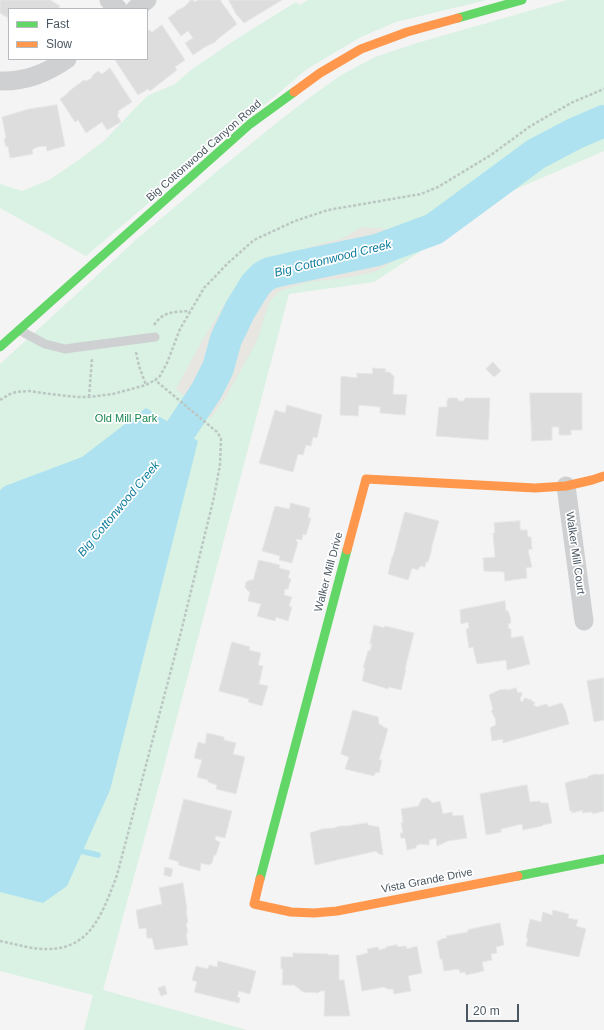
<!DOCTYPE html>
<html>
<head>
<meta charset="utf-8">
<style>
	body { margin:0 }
	#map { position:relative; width:604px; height:1030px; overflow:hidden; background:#f4f4f4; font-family:Helvetica,sans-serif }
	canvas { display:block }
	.legend { position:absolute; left:8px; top:8px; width:140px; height:52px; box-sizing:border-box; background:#fff; border:1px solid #b7bbc0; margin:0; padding:5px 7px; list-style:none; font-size:12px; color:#4a5661 }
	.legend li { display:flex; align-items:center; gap:8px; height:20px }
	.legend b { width:20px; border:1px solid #b7bbc0 }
	.scale { position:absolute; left:466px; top:1004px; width:53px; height:18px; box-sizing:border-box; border:2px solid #4a5661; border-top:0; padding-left:5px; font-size:12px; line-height:14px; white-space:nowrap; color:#4a5661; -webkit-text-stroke:3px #fff; paint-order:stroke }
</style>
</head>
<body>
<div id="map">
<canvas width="604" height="1030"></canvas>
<ul class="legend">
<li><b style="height:5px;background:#63d668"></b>Fast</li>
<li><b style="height:5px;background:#ff974d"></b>Slow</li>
</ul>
<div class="scale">20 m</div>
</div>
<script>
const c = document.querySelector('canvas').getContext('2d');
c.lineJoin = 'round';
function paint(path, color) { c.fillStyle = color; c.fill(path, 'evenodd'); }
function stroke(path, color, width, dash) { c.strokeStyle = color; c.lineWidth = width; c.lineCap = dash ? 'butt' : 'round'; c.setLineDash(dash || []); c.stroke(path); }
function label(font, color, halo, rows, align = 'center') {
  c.font = font + ' Helvetica,sans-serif'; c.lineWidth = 3.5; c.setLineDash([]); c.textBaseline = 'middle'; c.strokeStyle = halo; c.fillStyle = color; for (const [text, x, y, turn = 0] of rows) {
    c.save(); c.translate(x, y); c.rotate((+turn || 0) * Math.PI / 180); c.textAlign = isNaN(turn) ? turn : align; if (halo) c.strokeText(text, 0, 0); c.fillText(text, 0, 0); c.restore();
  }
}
paint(new Path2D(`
	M308 0H487L396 22 361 37 307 69 86 256 0 208V184L22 191 49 180 80 159 105 140 147 96 175 84 191 70 235 40 296 2 299 5Z
	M567 0H604V151L514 190 374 282 289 294 159 785 103 990 247 1030H84L93 995 0 971V364L138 238 221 168 279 121 309 98 341 75 375 57 417 43Z`), '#d9f2e3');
paint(new Path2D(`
	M604 116V128L562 150 470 215 418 245 404 255 375 272 345 278 309 282 280 291 269 302 257 341 226 397 210 419 176 389 199 346 229 297 253 265 323 243 341 239 362 227 411 231 451 212 518 158 575 127Z`), '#e7e6e1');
paint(new Path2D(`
	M146 408 198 441 110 790 67 886 43 903 0 892V490L5 486 82 457Z`), '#aee2f0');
stroke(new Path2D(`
	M76 850 98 855`), '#aee2f0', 5.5);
stroke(new Path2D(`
	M155 465 162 458 207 390 218 368 226 339 240 310 256 284 263 277 270 273 287 269 377 250 434 229 536 154 574 134 604 121`), '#aee2f0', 32);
const building = new Path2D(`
	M1 0H50L60 6 58 9H9V22H8V18L0 13V2Z
	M191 0H193L195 2 198 0H220L237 24 219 38 215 42 205 47 193 55 185 43 193 38 188 31 181 36 168 18 176 12V11L184 7Z
	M229 0H282L244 23 236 14Z
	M162 25 185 60 175 67 177 70 150 91 148 89 138 95 115 60 117 59H147V31L149 30 152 32Z
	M110 68 132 102 118 111 119 113 117 115 121 122 107 130 102 122 86 133 78 120 75 122 60 99 68 93V92L84 80 86 81 92 78V76L98 71 102 74Z
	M57 105 65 146 47 151 46 146 37 147 32 150 33 154 10 158 8 146 6 147 4 139 6 138 2 117 29 109Z
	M493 362 501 371 494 377 486 369Z
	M373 368 386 369 385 372H389L394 376 393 394 407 395 405 415 380 413V407L359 405 358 416 340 415 341 376 357 378V373L372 374Z
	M530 393H582V430H571V435H559V427H552V440L532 441Z
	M449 398H457L459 401H464L465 398H490L488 440 436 436 439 407H447V401Z
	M287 405 322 415 317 438 313 437 311 446 306 445 303 455 298 454 293 472 259 463 275 410 285 413Z
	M291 503 310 508 308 518H311L306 535 303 534 302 540 297 539 296 541 298 542 292 563 279 560 280 556 262 551 275 506 289 509Z
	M405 512 439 521 431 549H432L428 562H426L425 567 420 566 418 570 412 568 408 580 388 574 392 557 393 556Z
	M520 521V530H527L528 537H531L532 549 528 550 532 567 526 568 527 578 505 581 504 572 484 571 483 558 495 557 493 533H495L494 523Z
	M259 560 280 565 279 568 290 571 288 578 291 579 288 589H285L284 595 292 597 289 606 292 607 288 621 276 617 275 621 257 616 261 604 248 601 250 592 248 591 245 587 246 582 250 580H253Z
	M505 601 506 611H508L510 616 511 623 508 624 509 629H511V638L523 636 530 664 507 670 506 660 477 664 473 647 469 648 466 629 469 628 468 622 461 624 460 610Z
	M374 625 384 628 385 626 414 633 405 669H406L401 690 389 687 388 689 362 681 365 668H363L368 651H370L372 644H370Z
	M232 642 250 647 249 650 261 653 258 665 263 666 259 684 268 686 262 706 248 702 249 699 219 691Z
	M604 678V720L594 722 587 681Z
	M516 688 518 693 521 692 522 695 520 698 521 702 523 701 525 698 531 700 535 703 533 706 535 705 536 707 547 704 548 707 562 703 566 712 569 724 503 743V739L492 741 490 728 496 725 495 718 491 711 493 710 489 695 499 690 507 689V690Z
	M353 710 378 717 379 724 383 726V727L388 729 379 760H382L379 773 376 772 374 776 345 769 349 757 341 754Z
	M207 733 224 737V740L236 743 233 754 245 757 236 794 216 789 217 785 208 782V780L197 777 202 760 194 758 198 742 205 744Z
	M596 774 598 775 604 774V811L593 814 592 812 582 813 583 810 572 813 573 811H570L565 783 575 780 587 778 589 776Z
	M527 785 530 802 540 801 541 803H548L552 823 543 825 542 826 523 830 522 824 501 829V832L486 835 480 794Z
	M427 798 431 801 432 803 440 801 443 814 452 812 453 816 463 815 467 838 448 841 437 846 436 838 429 840V845L420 844 416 846V848L407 850 405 838H401L400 833H403L401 823 403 822 401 809 419 806V804L422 799Z
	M184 799 232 811 225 838 216 836 215 840 220 842 216 855H214L212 863 209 865 201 863 200 871 178 865 179 862 169 859Z
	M367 823 368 825 379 827 383 855 379 854 376 851 315 865 310 833 322 829 334 828 340 826H347Z
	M165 867 173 869 171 877 164 875Z
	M183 883 187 910H186L188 923H186L188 933H186L188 945 155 950 152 938H147L146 928 139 929 136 910 162 904 159 888Z
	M553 910 569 914 568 918 578 920 576 926 586 929 579 957 526 946 528 938H526L530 919 541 922 543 912 552 915Z
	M500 923 504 945 496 947 497 953 491 954 492 960 482 962 484 971 466 975 465 972 460 973 459 969 444 971 442 959H440L437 941 441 940V939L447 938 446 936 468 932V930Z
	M397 945 398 947 406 946 407 949 417 946 422 973 408 976 411 991 394 994 393 989H388L384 987 362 991 356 956 368 953 367 949 378 947 379 950 387 948 386 947Z
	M293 953 328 954 329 955H339V980H344L350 1016H324L325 991H320L318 993 303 992 294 985H282L283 969H281V957H293Z
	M218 961 256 971 250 994 239 991 237 997 240 998 239 1003 194 992 197 982 192 980 196 966 208 969 209 965 217 967Z
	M165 986 167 994 161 996 158 988Z`);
paint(building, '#ddddde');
stroke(building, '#e5e6e7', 1);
stroke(new Path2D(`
	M154 325C163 311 175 312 190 311
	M136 352 139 366 146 385
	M89 397 92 358
	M0 400 10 394 16 392 29 391 50 394 77 397H89L113 394 146 385 155 380 160 376 167 363 180 329 204 288 228 263 254 240 295 221 328 210 421 194 438 187 491 155 529 127 546 117 573 102 604 89
	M0 941C9 943 18 945 27 947 86 958 99 923 117 875L180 636 214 497 220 465 221 438 217 432 155 380`), '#bcc7c4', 2.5, [3, 2]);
stroke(new Path2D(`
	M19 330 45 344 65 349 79 347 155 337`), '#ced0d2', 9);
stroke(new Path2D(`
	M109 0 118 9
	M135 9 147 0
	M0 81C25 82 47 73 67 59
	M566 486 584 621`), '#ced0d2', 19);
stroke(new Path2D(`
	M458 18 522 0
	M0 347 250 124 294 92
	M518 876 604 859
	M260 879 347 550`), '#63d668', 9);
stroke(new Path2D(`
	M294 92 320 73 361 49 407 32 458 18
	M347 550 366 479 535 488 566 486 592 480 604 476
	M260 879 254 904 291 912 314 913 337 911 518 876`), '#ff974d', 9);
label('11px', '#4a5661', '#fff', [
	["Big Cottonwood Canyon Road",204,151,-41],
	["Walker Mill Court",575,553,82],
	["Walker Mill Drive",329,572,-75],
	["Vista Grande Drive",427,881,-11]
]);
label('11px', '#17864f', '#fff', [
	["Old Mill Park",126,419]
]);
label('italic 12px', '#0c7c9b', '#fff', [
	["Big Cottonwood Creek",333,259,-14],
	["Big Cottonwood Creek",119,509,-50]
]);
</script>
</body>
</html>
